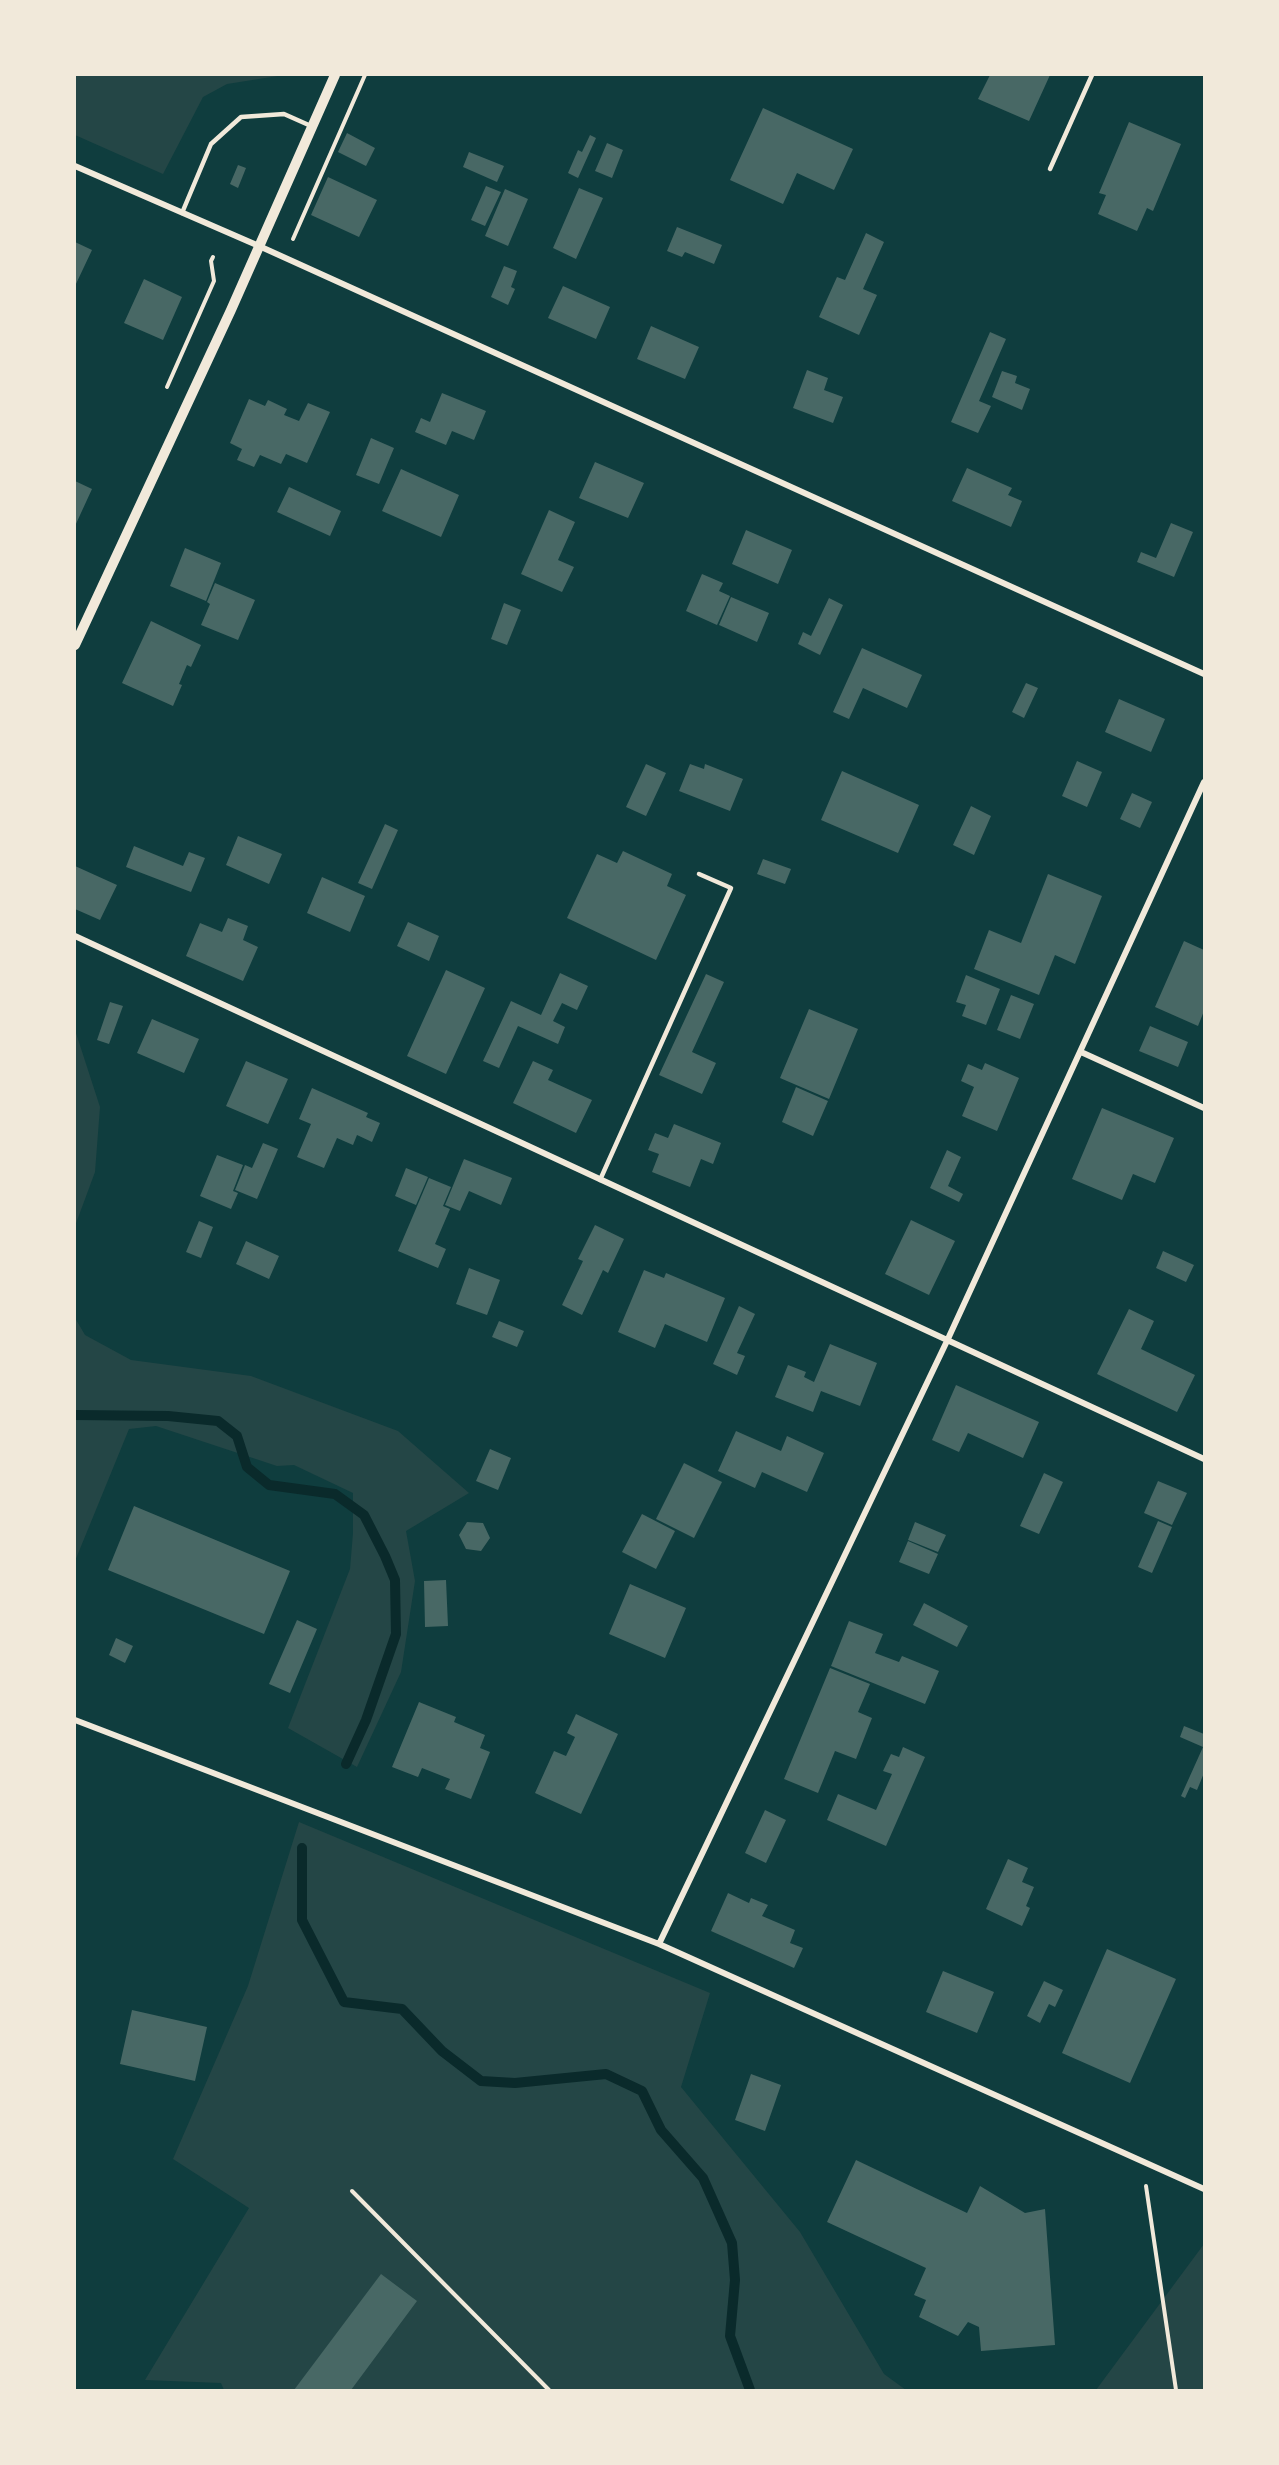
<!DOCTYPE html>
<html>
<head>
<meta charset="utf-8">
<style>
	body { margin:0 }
	#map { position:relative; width:1279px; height:2465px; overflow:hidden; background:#0f3d3e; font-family:Manrope,sans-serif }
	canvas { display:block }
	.frame { position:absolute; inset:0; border:76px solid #f1e9da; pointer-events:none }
</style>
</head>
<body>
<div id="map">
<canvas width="1279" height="2465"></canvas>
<div class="frame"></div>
</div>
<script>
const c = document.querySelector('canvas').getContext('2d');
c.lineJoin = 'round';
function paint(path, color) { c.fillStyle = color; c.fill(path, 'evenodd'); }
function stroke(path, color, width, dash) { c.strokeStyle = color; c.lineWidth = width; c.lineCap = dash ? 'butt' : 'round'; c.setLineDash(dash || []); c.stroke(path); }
paint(new Path2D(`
	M75 75H284L227 84 203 97 163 174 75 135Z
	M75 1030 100 1107 95 1172 75 1226Z
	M75 1318 85 1335 131 1360 251 1376 398 1431 469 1493 406 1531 415 1581 401 1672 357 1767 288 1728 350 1569 353 1533V1493L294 1465 277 1466 156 1426 129 1429 75 1561Z
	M299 1822 710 1993 681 2087 800 2232 884 2374 906 2390H224L221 2383 145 2380 249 2208 173 2159 248 1986Z
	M1204 2244V2390H1096Z`), '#244646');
stroke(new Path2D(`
	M75 1415 168 1416 218 1421 237 1436 247 1467 269 1485 335 1494 364 1515 385 1556 395 1580 396 1634 366 1720 346 1764
	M302 1848V1920L344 2002 402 2009 442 2051 481 2081 515 2083 606 2074 642 2091 661 2130 703 2178 732 2243 735 2280 730 2336 750 2390`), '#0a2a2b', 10);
paint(new Path2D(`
	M990 75H1050L1029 121 978 99Z
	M763 108 853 149 834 190 797 173 783 204 730 180Z
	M1129 122 1181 144 1153 211 1147 208 1137 231 1098 214 1106 195 1099 193Z
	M347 133 375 148 366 166 338 152Z
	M590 135 596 138 578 178 568 173 578 150 582 152Z
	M607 143 623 150 612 178 595 171Z
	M469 152 504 166 497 182 463 167Z
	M238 165 246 168 238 188 230 184Z
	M328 177 377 200 359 237 311 215Z
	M486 186 501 192 485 226 471 220Z
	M579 188 603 198 576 259 553 248Z
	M505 189 528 199 508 246 485 236Z
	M677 227 722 245 714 264 685 252 682 257 667 251Z
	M866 233 884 242 863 289 877 295 859 335 819 317 837 277 845 280Z
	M75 242 92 250 75 286Z
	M504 266 517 271 511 287 515 289 508 305 491 297Z
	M144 279 182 297 163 340 124 323Z
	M563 286 610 307 596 339 548 318Z
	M651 326 699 347 685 379 637 359Z
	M990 332 1006 339 979 401 991 406 978 433 951 422Z
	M807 370 828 378 824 390 843 397 833 423 793 408Z
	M1002 371 1017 376 1015 383 1030 389 1022 410 992 397Z
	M442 393 486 411 474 440 452 431 446 445 415 432 421 418 430 422Z
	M249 399 265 406 268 400 287 409 284 415 299 421 308 403 330 412 307 463 286 454 281 464 260 455 254 467 237 460 242 449 230 443Z
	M371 438 394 448 379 484 356 475Z
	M595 462 644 483 628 518 579 498Z
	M967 468 1012 488 1008 495 1022 501 1011 527 952 501Z
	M401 469 459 495 441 537 382 511Z
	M75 481 92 489 75 526Z
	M289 487 341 511 330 536 277 512Z
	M549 510 575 522 558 560 574 567 562 592 521 574Z
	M1171 523 1193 532 1174 577 1137 562 1141 552 1156 558Z
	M746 530 792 550 778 584 732 564Z
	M185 548 221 563 206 601 170 586Z
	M702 574 723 583 719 591 730 596 717 625 686 611Z
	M215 583 255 600 238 640 201 625 210 604 207 602Z
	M731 597 769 613 757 642 719 625Z
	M829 598 843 605 820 655 798 644 803 632 811 636Z
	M504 603 521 610 507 645 491 639Z
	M151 621 201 645 191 667 187 665 179 684 182 685 173 706 122 683Z
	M862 648 922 675 907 708 863 688 849 719 833 712Z
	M1026 683 1038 688 1024 718 1012 712Z
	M1119 699 1165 719 1151 752 1105 732Z
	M1077 761 1102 772 1087 807 1062 796Z
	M646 764 666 773 646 816 626 807Z
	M690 764 704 769 705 764 743 779 730 811 679 791Z
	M842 771 919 805 898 853 821 820Z
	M1132 793 1152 802 1140 828 1120 819Z
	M971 806 991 816 974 855 953 845Z
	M385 824 398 830 372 889 358 883Z
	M238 836 282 854 269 884 226 865Z
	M134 846 183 866 189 852 205 858 191 892 126 867Z
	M623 851 672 874 667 886 686 895 656 960 567 918 597 854 617 863Z
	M763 859 791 869 785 884 757 874Z
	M75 866 117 885 100 920 75 909Z
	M1048 874 1102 896 1075 964 1055 955 1039 995 974 969 989 930 1021 943Z
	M322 877 365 896 350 932 307 913Z
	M228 918 248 926 243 940 258 947 243 981 186 956 200 923 222 932Z
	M408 922 439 936 429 961 397 946Z
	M1184 941 1204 950V1011L1198 1026 1155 1007Z
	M446 970 485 988 446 1074 407 1056Z
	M560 973 588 986 577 1010 562 1003 553 1021 565 1027 558 1044 518 1026 499 1068 483 1061 511 1001 541 1015Z
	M706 974 724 982 692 1052 716 1063 702 1094 659 1075Z
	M966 975 1000 989 986 1025 962 1016 966 1005 956 1002Z
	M1011 995 1034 1004 1020 1039 997 1030Z
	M110 1002 123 1006 109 1044 97 1040Z
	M809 1009 858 1029 829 1099 780 1078Z
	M152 1019 199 1039 184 1073 137 1053Z
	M1150 1026 1188 1042 1178 1067 1139 1051Z
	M246 1061 288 1079 268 1124 226 1106Z
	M533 1061 553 1070 548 1080 592 1100 576 1133 513 1103Z
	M985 1063 1019 1078 997 1131 962 1116 974 1087 961 1081 968 1064 982 1070Z
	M796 1087 828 1101 813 1136 782 1122Z
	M312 1088 368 1113 366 1117 380 1123 372 1142 357 1135 353 1145 337 1138 324 1168 297 1157 311 1124 299 1119Z
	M1102 1108 1174 1138 1155 1183 1133 1174 1122 1200 1072 1179Z
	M674 1124 721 1143 713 1164 701 1159 690 1187 652 1172 659 1154 648 1150 655 1133 668 1138Z
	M263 1143 278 1149 257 1199 235 1190 245 1165 252 1168Z
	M947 1150 961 1157 948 1186 963 1194 959 1202 930 1188Z
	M217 1155 243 1165 233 1191 238 1193 231 1209 200 1196Z
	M464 1159 512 1178 501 1205 469 1191 460 1211 445 1205Z
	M406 1168 428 1177 416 1205 395 1196Z
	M429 1178 451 1187 443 1206 450 1209 435 1244 446 1249 438 1268 398 1251Z
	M911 1220 955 1241 929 1295 885 1274Z
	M199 1221 213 1227 201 1258 186 1252Z
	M595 1225 624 1239 608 1273 603 1270 582 1315 562 1305 583 1261 578 1259Z
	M246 1241 279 1256 269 1279 236 1264Z
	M1163 1251 1194 1265 1186 1282 1156 1268Z
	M469 1268 500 1280 487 1315 456 1304Z
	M644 1270 664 1278 666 1273 725 1298 707 1342 665 1324 655 1348 618 1332Z
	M739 1306 755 1314 737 1353 745 1356 737 1375 713 1364Z
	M1129 1309 1154 1321 1141 1349 1195 1375 1177 1412 1097 1374Z
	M499 1321 524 1331 517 1347 492 1337Z
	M830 1344 877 1363 860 1406 821 1391 813 1412 775 1397 788 1365 806 1372 804 1377 814 1382Z
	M956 1385 1039 1422 1023 1458 968 1433 959 1452 932 1440Z
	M736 1431 781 1451 787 1436 824 1453 807 1492 762 1472 755 1488 718 1471Z
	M490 1449 511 1458 498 1490 476 1481Z
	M684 1463 722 1482 694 1538 656 1519Z
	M1044 1473 1063 1482 1039 1534 1020 1526Z
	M1158 1481 1187 1493 1172 1525 1144 1513Z
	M134 1506 290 1571 264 1634 108 1570Z
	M642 1514 675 1531 656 1569 622 1552Z
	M1158 1521 1172 1527 1152 1573 1138 1567Z
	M467 1522 483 1523 490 1538 481 1551 466 1549 459 1535Z
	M915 1522 946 1535 938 1552 908 1540Z
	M908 1541 938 1554 929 1574 899 1562Z
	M446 1580 448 1626 425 1627 424 1581Z
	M630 1584 686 1608 665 1658 609 1634Z
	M924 1603 968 1626 957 1647 913 1625Z
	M297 1620 317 1629 290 1693 269 1684Z
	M849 1621 883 1634 875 1653 899 1662 902 1656 939 1671 925 1704 831 1666Z
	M116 1638 133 1646 125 1663 109 1655Z
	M830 1668 870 1684 858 1712 872 1718 856 1759 835 1751 818 1793 784 1779Z
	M419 1702 456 1717 454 1722 485 1735 480 1748 490 1752 471 1799 445 1789 450 1779 422 1768 418 1777 392 1767Z
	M576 1714 618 1734 581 1814 535 1793 554 1751 566 1756 575 1737 567 1733Z
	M1184 1726 1204 1734V1773L1197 1790 1190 1787 1185 1798 1181 1796 1203 1747 1180 1737Z
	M903 1747 925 1757 886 1846 827 1820 838 1794 876 1810 892 1774 883 1771 891 1754 899 1757Z
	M765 1810 786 1820 766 1863 745 1853Z
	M1008 1859 1028 1868 1022 1882 1034 1887 1026 1906 1030 1908 1022 1926 986 1909Z
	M728 1893 749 1903 751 1898 768 1905 762 1916 795 1930 790 1943 803 1948 794 1968 711 1931Z
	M1107 1949 1176 1979 1130 2083 1062 2053Z
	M943 1971 994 1992 977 2033 926 2012Z
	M1044 1981 1063 1990 1055 2007 1049 2004 1040 2023 1027 2016Z
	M132 2010 207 2027 195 2081 120 2064Z
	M751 2074 781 2085 765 2131 735 2120Z
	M856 2160 967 2213 980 2186 1025 2213 1045 2209 1055 2345 981 2351 979 2327 968 2322 958 2336 919 2317 926 2300 914 2295 926 2268 827 2222Z
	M381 2274 417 2301 351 2390H294Z`), '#486865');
stroke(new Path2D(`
	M293 239 365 75
	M167 387 214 281 211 261 213 257
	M1146 2186 1176 2390
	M352 2191 549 2390`), '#f1e9da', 4);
stroke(new Path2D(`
	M1050 169 1092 75
	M182 213 211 144 241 117 284 114 311 126
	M600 1180 731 888 699 874`), '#f1e9da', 4.5);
stroke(new Path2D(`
	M75 166 259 246 1204 674
	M75 936 1204 1459
	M1081 1052 1204 1108
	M75 1720 659 1944 1204 2189
	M659 1944 947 1341 1204 782`), '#f1e9da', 6);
stroke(new Path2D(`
	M75 645 231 310 335 75`), '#f1e9da', 10);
</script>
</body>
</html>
